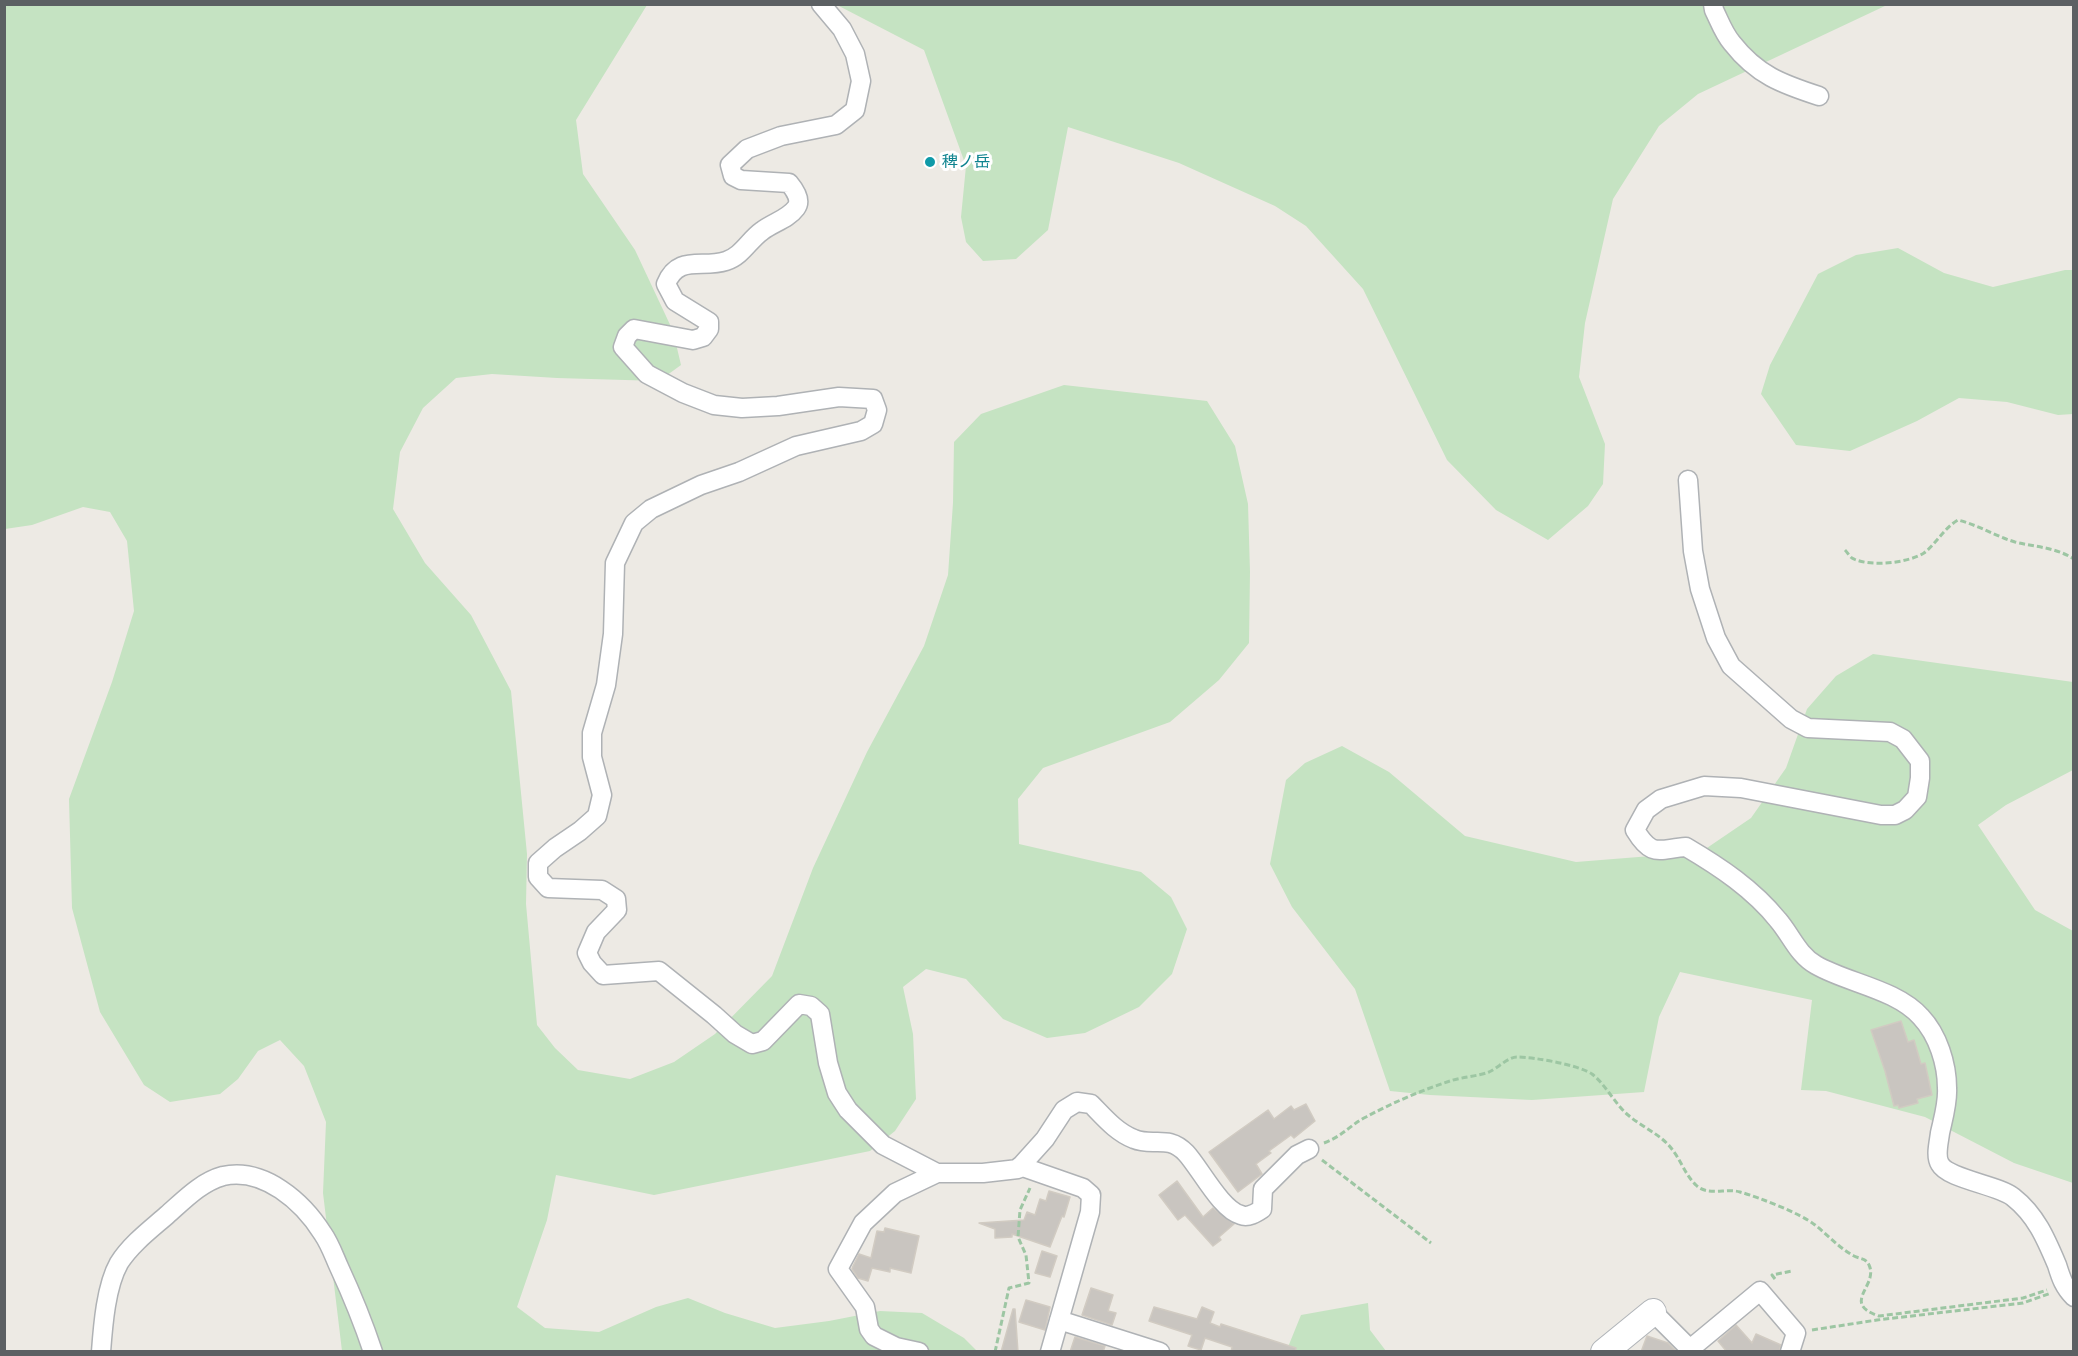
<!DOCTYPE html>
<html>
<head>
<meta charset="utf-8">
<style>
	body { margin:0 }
	#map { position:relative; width:2078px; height:1356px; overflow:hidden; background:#edeae4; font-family:Barlow,sans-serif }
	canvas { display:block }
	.frame { position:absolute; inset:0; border:6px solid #5c6063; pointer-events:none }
</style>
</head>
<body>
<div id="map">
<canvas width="2078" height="1356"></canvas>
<div class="frame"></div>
</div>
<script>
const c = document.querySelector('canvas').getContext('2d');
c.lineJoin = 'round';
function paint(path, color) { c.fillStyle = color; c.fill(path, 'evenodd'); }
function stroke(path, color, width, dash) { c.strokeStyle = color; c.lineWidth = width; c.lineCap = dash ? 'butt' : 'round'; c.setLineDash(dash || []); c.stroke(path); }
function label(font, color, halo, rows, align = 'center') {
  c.font = font + ' Barlow,"Noto Sans JP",sans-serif'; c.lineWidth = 6; c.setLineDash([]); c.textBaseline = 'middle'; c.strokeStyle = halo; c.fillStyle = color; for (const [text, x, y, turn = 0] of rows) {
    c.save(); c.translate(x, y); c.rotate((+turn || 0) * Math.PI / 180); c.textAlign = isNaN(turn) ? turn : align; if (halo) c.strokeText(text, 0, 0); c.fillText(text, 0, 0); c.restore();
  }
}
paint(new Path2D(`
	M5 5H647L576 120 583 174 635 250 673 331 681 365 659 381 557 378 492 374 456 378 423 408 400 452 393 509 425 563 471 615 511 691 527 854 526 904 537 1025 555 1048 578 1070 630 1079 674 1062 715 1034 772 976 813 868 867 752 924 646 948 575 953 503 954 442 981 414 1064 385 1207 401 1235 446 1248 504 1250 572 1249 643 1219 680 1170 722 1043 768 1018 799 1019 844 1141 872 1171 897 1187 929 1172 974 1139 1007 1085 1033 1047 1038 1003 1019 966 979 926 969 903 987 913 1034 916 1099 895 1131 870 1151 654 1195 556 1175 547 1220 517 1307 545 1328 599 1332 656 1307 688 1298 725 1313 775 1328 829 1321 880 1311 922 1313 964 1338 977 1351H342L323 1193 326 1122 304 1066 280 1040 258 1051 238 1079 220 1094 170 1102 144 1085 100 1012 72 908 69 799 112 682 134 611 127 541 110 512 83 507 32 525 5 529Z
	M837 5H1887L1698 94 1659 126 1613 199 1585 323 1579 377 1605 444 1603 484 1588 506 1548 540 1496 510 1447 460 1363 289 1306 226 1275 206 1179 163 1068 127 1048 230 1016 259 983 261 966 242 961 217 966 166 924 50Z
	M1898 248 1944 273 1993 287 2065 270H2073V414L2058 415 2007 402 1959 398 1917 421 1850 451 1796 445 1761 394 1770 365 1818 274 1856 255Z
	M1873 654 2073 682V770L2006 805 1978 825 2035 910 2073 931V1183L2014 1163 1925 1117 1826 1091 1801 1090 1812 1000 1680 972 1659 1017 1644 1092 1532 1100 1430 1095 1390 1091 1355 989 1292 907 1270 864 1286 780 1305 763 1342 746 1389 772 1465 836 1576 862 1701 852 1751 818 1786 768 1807 709 1836 676Z
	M1368 1303 1370 1330 1386 1351 1286 1352 1301 1315Z`), '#c5e3c2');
const building = new Path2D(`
	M1901 1021 1908 1042 1914 1040 1921 1064 1925 1063 1932 1095 1917 1099 1918 1103 1899 1108 1898 1105 1894 1106 1885 1071 1871 1030Z
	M1306 1104 1315 1121 1294 1138 1291 1135 1269 1151 1271 1153 1256 1164 1262 1174 1238 1192 1209 1152 1268 1110 1274 1119 1291 1106 1294 1110Z
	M1177 1181 1203 1217 1213 1208 1234 1224 1219 1237 1221 1240 1213 1246 1185 1215 1178 1220 1159 1195Z
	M1049 1191 1070 1197 1064 1217 1062 1216 1050 1247 1012 1234V1237L995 1238V1229L979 1223 1024 1220 1027 1212 1035 1215 1040 1199 1046 1201Z
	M885 1228 919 1236 911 1273 890 1268V1272L872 1268 868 1281 858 1278 852 1269 853 1266 859 1254 871 1258 877 1231 884 1232Z
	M1042 1251 1057 1256 1050 1277 1035 1273Z
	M1091 1288 1113 1295 1108 1311 1116 1313 1112 1325 1082 1315Z
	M1026 1300 1050 1307 1045 1330 1019 1322Z
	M1154 1307 1197 1319 1202 1307 1214 1312 1210 1323 1220 1327 1221 1324 1296 1348 1295 1352H1231L1232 1347 1205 1338 1201 1350 1188 1346 1192 1335 1149 1321Z
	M1013 1309H1015L1018 1352H1001Z
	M1736 1325 1752 1343 1756 1334 1781 1345 1779 1352H1727L1718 1341Z
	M1647 1336 1668 1343 1677 1352H1641Z
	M1075 1337 1105 1346 1103 1352H1070Z`);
paint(building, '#c9c5c0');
stroke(building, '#d1cbc2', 1.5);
const street = new Path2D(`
	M821 4 842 29 855 54 861 81 855 110 836 125 781 136 747 149 730 165 733 176 741 180 789 183C794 189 802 200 796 208 788 219 772 223 762 231 749 240 742 256 726 261 702 269 678 254 666 284L675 301 709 322V329L703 337 693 340 634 329 627 336 623 347 647 374 683 393 714 405 742 408 778 406 839 397 873 399 877 410 873 424 861 431 796 446 739 472 701 485 651 509 634 523 615 563 613 634 606 685 592 733V757L602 795 597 816 580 831 555 848 538 863V877L548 888 602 890 616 899 617 910 596 932 587 953 592 963 603 975 659 971 714 1015 735 1034 752 1044 763 1041 799 1004 811 1006 820 1014 828 1063 837 1093 848 1110 883 1145 937 1173
	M1713 4 1714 10C1719 20 1724 34 1732 43 1757 75 1782 84 1819 96
	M1688 480 1693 551 1700 589 1716 638 1731 666 1791 719 1808 728 1890 732 1903 739 1920 761V778L1917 797 1905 810 1895 815H1881L1741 788 1704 786 1661 799 1646 810 1635 830C1652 858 1658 849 1686 847 1720 867 1753 889 1778 920 1791 935 1798 955 1816 965 1847 983 1896 989 1921 1017 1938 1035 1947 1064 1947 1088 1948 1103 1943 1119 1940 1133 1939 1142 1935 1156 1940 1164 1948 1179 1998 1185 2013 1197 2036 1215 2046 1239 2057 1265 2061 1278 2064 1287 2074 1297
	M1020 1166 1083 1188 1091 1195 1090 1212 1050 1352
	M1653 1312 1690 1349
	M1059 1320 1160 1352
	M101 1352C103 1325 106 1286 119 1263 131 1244 151 1229 167 1215 184 1200 201 1182 223 1176 264 1167 303 1202 323 1234 330 1244 334 1256 339 1267 352 1295 363 1322 373 1352
	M919 1352 896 1347 874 1336 869 1329 865 1307 838 1269 863 1223 895 1193 937 1173H983L1018 1169 1045 1139 1064 1110 1077 1102 1091 1104C1104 1117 1116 1132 1134 1139 1153 1147 1168 1134 1186 1153 1200 1168 1221 1210 1241 1215 1248 1218 1256 1213 1262 1209L1263 1189 1297 1155 1309 1149
	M1690 1352V1349L1760 1291 1796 1333 1790 1352`);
const secondary = new Path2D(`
	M1604 1352 1653 1312`);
stroke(street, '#afb2b5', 21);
stroke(secondary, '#b0b4b8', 28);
stroke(new Path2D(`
	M1845 550C1848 553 1850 558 1854 559 1871 567 1908 563 1924 553 1937 543 1944 528 1958 520 1978 525 1995 536 2015 542 2035 547 2055 547 2074 559
	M1324 1143C1343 1136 1350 1125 1366 1117 1392 1103 1422 1090 1450 1081 1462 1077 1479 1076 1489 1072 1498 1068 1508 1057 1517 1057 1534 1057 1579 1065 1592 1074 1606 1085 1615 1104 1628 1115 1643 1128 1663 1135 1674 1152 1682 1163 1686 1176 1697 1186 1708 1196 1727 1188 1740 1192 1758 1197 1802 1214 1815 1225 1828 1235 1839 1248 1854 1256 1860 1259 1866 1258 1869 1265 1879 1286 1840 1303 1879 1316L2023 1298 2047 1290
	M1322 1160 1431 1243
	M1775 1279 1772 1275 1792 1271
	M1812 1330 1877 1320 2023 1303 2051 1293
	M995 1352 1009 1288 1029 1283 1026 1255 1018 1237 1020 1210 1030 1188`), '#9dc6a3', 3, [6, 3]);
stroke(street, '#fff', 18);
stroke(secondary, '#fff', 26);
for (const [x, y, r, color] of [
	[930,162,6,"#0f9aa8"]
]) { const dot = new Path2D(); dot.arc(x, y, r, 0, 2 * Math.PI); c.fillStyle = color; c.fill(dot); stroke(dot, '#fff', 2); }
label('16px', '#0d838f', '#fff', [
	["稗ノ岳",942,162]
], 'left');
</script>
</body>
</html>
